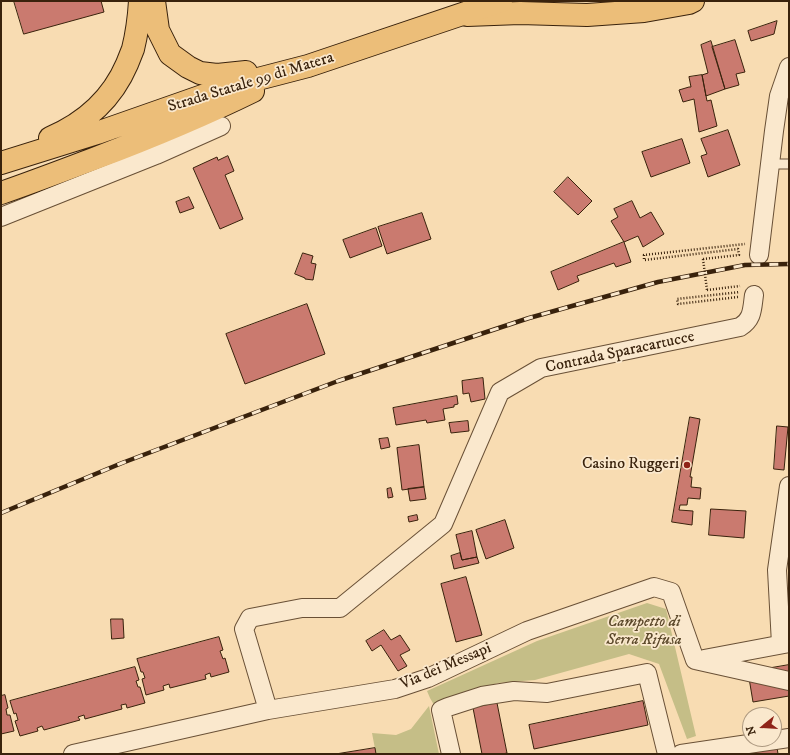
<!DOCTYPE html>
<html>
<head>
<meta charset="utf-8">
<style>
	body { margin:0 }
	#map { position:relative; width:790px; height:755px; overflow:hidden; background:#f8dcb2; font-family:"IM FELL DW Pica",serif }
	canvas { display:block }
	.frame { position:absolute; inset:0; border:2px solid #39220c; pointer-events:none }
	.north { position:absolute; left:742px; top:707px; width:40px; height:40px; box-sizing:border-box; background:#fae8cd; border:1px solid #ad9980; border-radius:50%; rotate:252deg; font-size:11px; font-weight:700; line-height:16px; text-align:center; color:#39220c }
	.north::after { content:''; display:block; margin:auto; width:14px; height:18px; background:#8f2418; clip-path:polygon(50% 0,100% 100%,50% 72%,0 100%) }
</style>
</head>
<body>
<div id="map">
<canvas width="790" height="755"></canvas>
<div class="frame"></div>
<div class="north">N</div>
</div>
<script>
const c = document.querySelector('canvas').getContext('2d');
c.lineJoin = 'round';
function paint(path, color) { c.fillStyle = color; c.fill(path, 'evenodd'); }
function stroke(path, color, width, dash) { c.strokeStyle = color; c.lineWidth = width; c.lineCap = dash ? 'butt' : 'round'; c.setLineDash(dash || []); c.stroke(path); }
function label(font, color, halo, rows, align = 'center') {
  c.font = font + ' "IM FELL DW Pica",serif'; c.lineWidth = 3.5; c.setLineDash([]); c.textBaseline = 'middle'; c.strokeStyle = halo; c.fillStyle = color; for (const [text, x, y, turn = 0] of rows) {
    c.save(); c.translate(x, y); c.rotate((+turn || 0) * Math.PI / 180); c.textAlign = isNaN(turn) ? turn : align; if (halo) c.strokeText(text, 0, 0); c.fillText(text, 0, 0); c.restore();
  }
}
paint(new Path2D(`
	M647 603 666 609 696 736 687 739 659 664 629 654 535 680 498 683 434 705 430 698 427 691 537 641Z
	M429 706 439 754H376L372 733 396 735 411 729Z`), '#c5be87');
const building = new Path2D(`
	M14 1H101L104 12 24 34Z
	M777 21 774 34 751 41 748 31Z
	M735 40 745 72 736 74 739 85 725 89 712 47Z
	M711 41 725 89 706 96 702 75 708 73 701 45Z
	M702 75 707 101 711 100 717 126 699 132 694 99 683 102 679 90 689 87H691L689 77Z
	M728 130 740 165 708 177 701 156 707 154 701 139Z
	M682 139 690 163 651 177 642 152Z
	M228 156 234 171 225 175 243 219 220 229 193 168 217 157 218 160Z
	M568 177 592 201 578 215 554 192Z
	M189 197 194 208 180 213 176 202Z
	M632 201 640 218 651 212 664 234 643 247 638 236 624 242 611 221 618 217 614 209Z
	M422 213 431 239 387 254 378 227Z
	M376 228 382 246 350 258 343 240Z
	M624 242 631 262 616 267 614 263 577 276 579 281 558 290 551 272Z
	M303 253 313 256 311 263 316 264 313 280 305 279V278L295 274Z
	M307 304 325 354 245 384 226 334Z
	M483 378 485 399 471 402 469 393 463 394 462 381Z
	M457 396 458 404 454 405V407L443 409 445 420 427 423 426 420 396 425 393 408Z
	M690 417 700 419 690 477H692L691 487 701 488 700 499 688 498 687 505H680L679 510 693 511 692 525 672 522Z
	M468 421 469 431 451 433 449 423Z
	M777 426 788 427 784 470 774 469Z
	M388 438 390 447 381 449 379 439Z
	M419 445 424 487 402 490 397 448Z
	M424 487 426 499 410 501 408 489Z
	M391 488 393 497 388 498 387 489Z
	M711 509 746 511 744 538 709 535Z
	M417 515 418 520 409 522 408 517Z
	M505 520 514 548 486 559 476 530Z
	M472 531 477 557 462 560 456 535Z
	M460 553 462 560 477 557 479 563 454 569 451 556Z
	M466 577 482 635 456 642 441 584Z
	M111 619H123L124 638 112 639Z
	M384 630 391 640 400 635 410 650 400 655 407 666 398 671 381 645 372 651 366 641Z
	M219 637 223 650 220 651 223 659 225 658 229 672 211 677 210 673 205 675 206 679 170 688 169 684 163 686 164 690 146 695 142 679 145 678 143 672H141L137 659Z
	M789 665V696L753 702 748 672Z
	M135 667 139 680 136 681 138 687H140L145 703 127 708 126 704 121 705 122 709 85 719 84 715 78 717 80 720 44 730 42 726 37 728 38 731 20 736 15 721 18 720 16 713 14 714 10 701Z
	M5 695 8 708 6 709 7 715H10L14 731 1 734V696Z
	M643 701 648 725 534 749 529 725Z
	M497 703 507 753 502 754H482L473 708Z
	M750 725V739H774V727L778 754H750L746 726Z
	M375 748 376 754H336Z`);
paint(building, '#ca7a6f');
stroke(building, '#39220c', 1);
const lane = new Path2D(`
	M770 164H789`);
const street = new Path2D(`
	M1 217 156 155 221 126
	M759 255 774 131 779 96 789 67
	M781 644 777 570 789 486
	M704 659 789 643
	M695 660 789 681
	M268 710 244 629 250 618 302 608H340L443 524 500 392 541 368 740 327C753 319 752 309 754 295
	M73 754 268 710 395 689 428 678 527 631 654 587 671 592 695 660
	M451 754 441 710 448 707 482 696 514 691 547 693 647 673 667 754
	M681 754 789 738`);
const primary = new Path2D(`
	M467 15 520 13 587 15 644 11 689 3 693 1`);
const highway = new Path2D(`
	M154 1 158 30 170 54 188 67 200 73 217 75 246 72
	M50 138C85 123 112 99 127 64 129 59 131 54 133 49 137 33 139 17 140 1
	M1 163 97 133 231 86 308 66 501 1
	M1 193C33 182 64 170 96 158 149 138 202 116 253 91`);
stroke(lane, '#695036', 11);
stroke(street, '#695036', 20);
stroke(primary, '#39220c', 24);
stroke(highway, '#39220c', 24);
stroke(new Path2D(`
	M703 259 739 255 738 249 644 260V255L745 244
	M707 290 740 286
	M738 297 678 304 677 299 740 292`), '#39220c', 2.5, [1, 2]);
stroke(lane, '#fae8cd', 9);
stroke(street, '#fae8cd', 18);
stroke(primary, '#ecbe79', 22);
stroke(highway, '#ecbe79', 22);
const rail = new Path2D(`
	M1 513 122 463 338 381 529 318 658 282 745 265 789 264`);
stroke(rail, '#39220c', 4.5);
stroke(rail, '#fae8cd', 3, [9]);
stroke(new Path2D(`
	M703 259 707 290`), '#39220c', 2.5, [1, 2]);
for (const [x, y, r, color] of [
	[687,465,4,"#8f2418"]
]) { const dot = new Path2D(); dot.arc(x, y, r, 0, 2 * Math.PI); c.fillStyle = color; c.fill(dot); stroke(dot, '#fae8cd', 1.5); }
label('16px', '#39220c', '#fae8cd', [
	["Strada Statale 99 di Matera",251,83,-17],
	["Contrada Sparacartucce",620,353,-12],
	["Via dei Messapi",446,667,-23]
]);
label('16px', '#39220c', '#fae8cd', [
	["Casino Ruggeri",679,465]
], 'right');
label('italic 16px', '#5c492b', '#fae8cd', [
	["Campetto di",644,623],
	["Serra Rifusa",644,641]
]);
</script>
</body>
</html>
